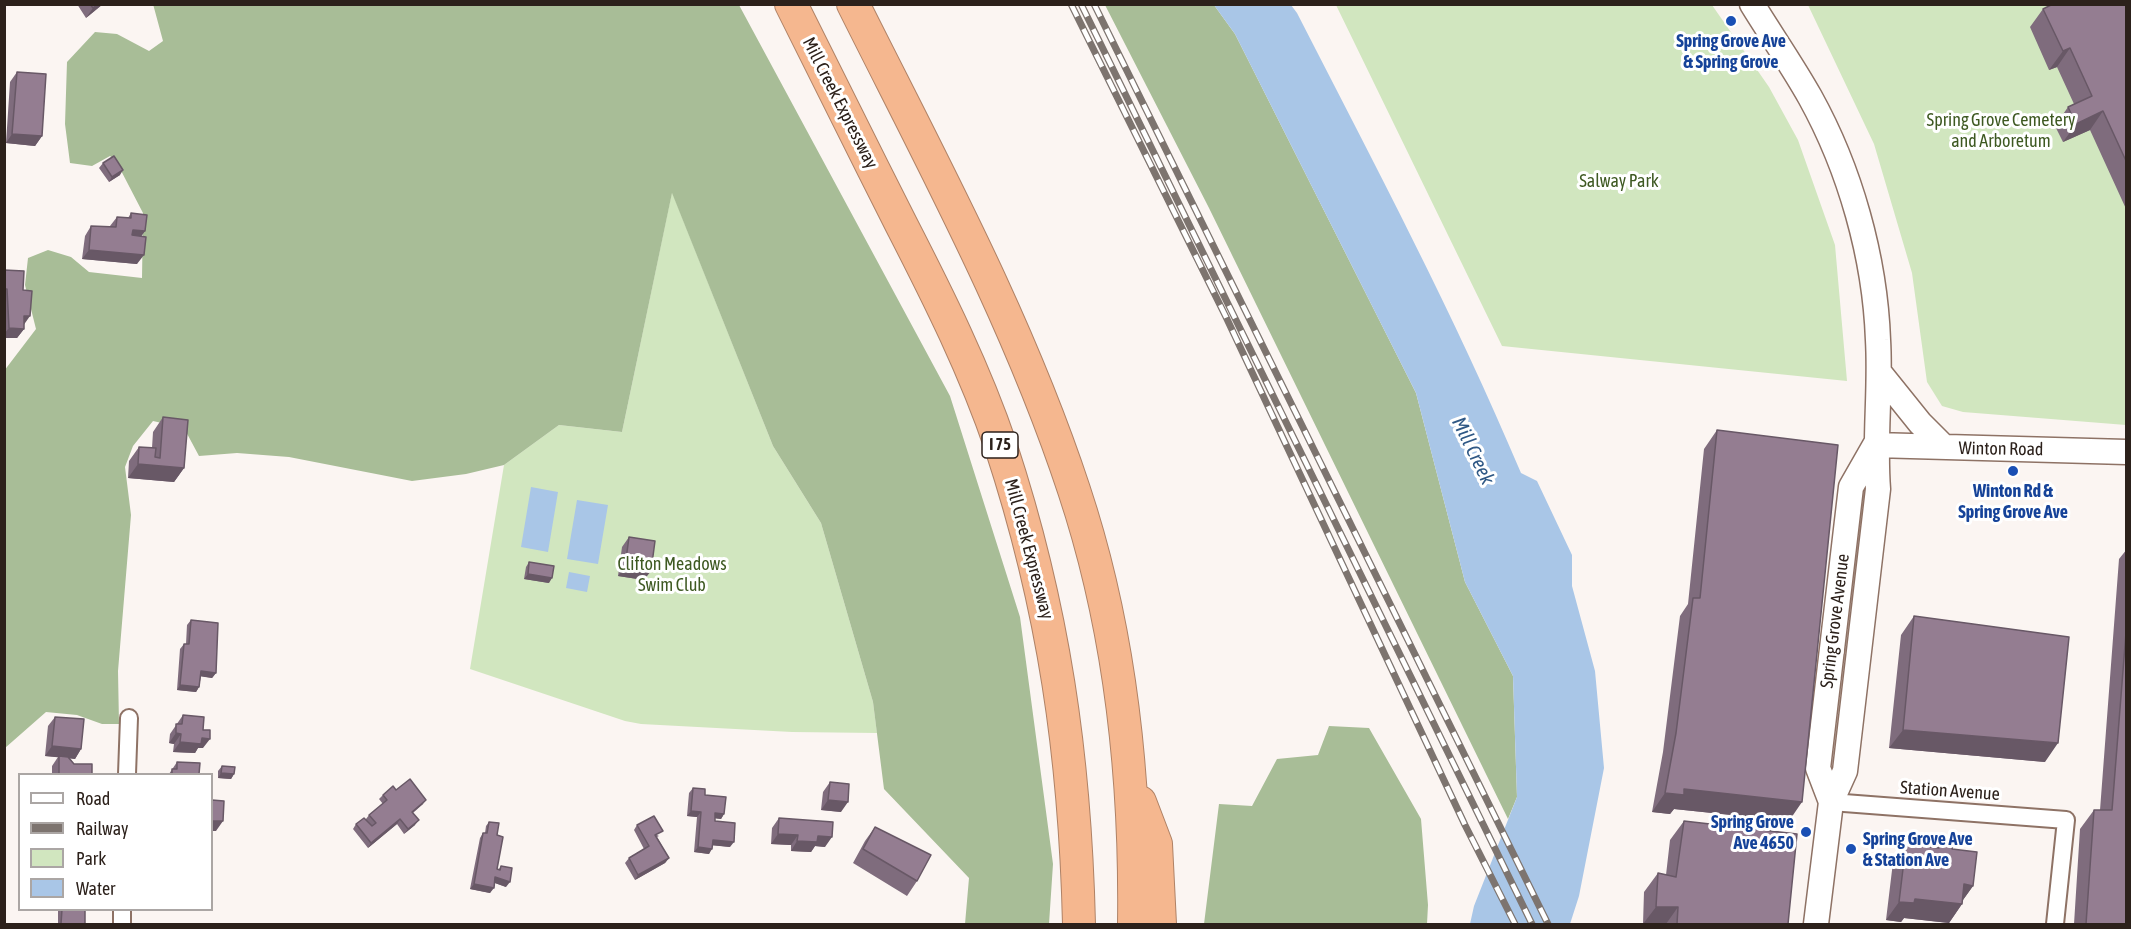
<!DOCTYPE html>
<html>
<head>
<meta charset="utf-8">
<style>
	body { margin:0 }
	#map { position:relative; width:2131px; height:929px; overflow:hidden; background:#fbf5f2; font-family:"Asap Condensed",sans-serif }
	canvas { display:block }
	.frame { position:absolute; inset:0; border:6px solid #2c211b; pointer-events:none }
	.legend { position:absolute; left:18px; top:773px; width:195px; height:138px; box-sizing:border-box; background:#fff; border:2px solid #aba6a4; margin:0; padding:8px 10px; list-style:none; font-size:18px; color:#2c211b }
	.legend li { display:flex; align-items:center; gap:12px; height:30px }
	.legend b { width:30px; border:2px solid #aba6a4 }
</style>
</head>
<body>
<div id="map">
<canvas width="2131" height="929"></canvas>
<div class="frame"></div>
<ul class="legend">
<li><b style="height:8px;background:#fff"></b>Road</li>
<li><b style="height:8px;background:#7d746f"></b>Railway</li>
<li><b style="height:16px;background:#d1e6bf"></b>Park</li>
<li><b style="height:16px;background:#a9c6e7"></b>Water</li>
</ul>
</div>
<script>
const c = document.querySelector('canvas').getContext('2d');
c.lineJoin = 'round';
function paint(path, color) { c.fillStyle = color; c.fill(path, 'evenodd'); }
function stroke(path, color, width, dash) { c.strokeStyle = color; c.lineWidth = width; c.lineCap = dash ? 'butt' : 'round'; c.setLineDash(dash || []); c.stroke(path); }
function label(font, color, halo, rows, align = 'center') {
  c.font = font + ' "Asap Condensed",sans-serif'; c.lineWidth = 6; c.setLineDash([]); c.textBaseline = 'middle'; c.strokeStyle = halo; c.fillStyle = color; for (const [text, x, y, turn = 0] of rows) {
    c.save(); c.translate(x, y); c.rotate((+turn || 0) * Math.PI / 180); c.textAlign = isNaN(turn) ? turn : align; if (halo) c.strokeText(text, 0, 0); c.fillText(text, 0, 0); c.restore();
  }
}
paint(new Path2D(`
	M1336 5H1712L1769 87 1798 140 1835 245 1847 381 1502 346Z
	M1808 5H2126V425L1963 412 1942 406 1927 382 1912 273 1874 144Z
	M672 192 773 446 821 523 873 702 877 733 792 732 641 724 625 721 470 669 504 465 559 425 622 432Z`), '#d1e6bf');
paint(new Path2D(`
	M153 4 739 5 950 396 1020 617 1053 864 1049 924H965L969 878 884 789 873 702 821 523 773 446 672 193 622 432 559 425 504 465 466 474 412 481 289 457 237 453 199 456 184 428 153 421 133 446 125 467 131 515 118 671 119 724H102L77 715 46 712 5 748 4 371 36 329 25 285 28 258 48 250 71 257 89 272 142 278 143 213 116 161 110 156 92 166 70 163 65 124 67 62 95 32 117 34 149 51 163 41Z
	M1105 5H1214L1235 34 1416 393 1465 582 1513 676 1517 797 1508 819 1209 208Z
	M1329 726 1369 728 1421 819 1428 905 1427 924H1204L1219 804 1252 806 1277 759 1318 755Z`), '#a8bd97');
paint(new Path2D(`
	M1214 5H1291L1297 13C1375 165 1455 316 1521 473L1537 481 1572 555V586L1595 671 1604 768 1579 896 1570 924H1470L1474 906 1517 797 1513 676 1465 582 1416 393 1235 34Z
	M531 487 558 492 548 552 521 547Z
	M577 500 608 505 598 564 567 559Z
	M569 572 590 576 587 592 566 588Z`), '#a9c6e7');
const minor = new Path2D(`
	M127 774 129 718
	M1831 802 2066 820 2055 924
	M122 924V910`);
const secondary = new Path2D(`
	M1752 4C1771 35 1792 65 1810 97 1850 169 1875 257 1878 340 1881 390 1874 439 1878 489L1845 771 1831 802 1816 924
	M1879 372 1920 423 1944 447
	M1875 445 2126 452
	M1831 802 1818 768 1851 487 1875 445`);
const motorway = new Path2D(`
	M791 4C828 78 864 151 901 224 938 296 975 370 1001 447 1054 608 1075 757 1079 924
	M853 4C933 164 1018 320 1074 490 1120 628 1136 780 1134 924
	M1140 802 1156 844 1160 924`);
stroke(minor, '#8e7265', 20);
stroke(secondary, '#8e7265', 27);
stroke(motorway, '#af8266', 34);
stroke(minor, '#fff', 16);
stroke(secondary, '#fff', 24);
stroke(motorway, '#f5b78f', 32);
const rail = new Path2D(`
	M1071 4 1226 317 1465 825 1515 924
	M1081 4 1532 924
	M1094 4 1548 924`);
stroke(rail, '#7d746f', 7);
stroke(rail, '#fff', 4.5, [14]);
paint(new Path2D(`
	M77 4H103L86 18Z
	M2127 4V211L2090 130 2063 142 2055 126 2068 107 2074 104 2057 67 2049 70 2030 27 2043 9Z
	M17 72 42 136 35 146 6 143 10 82Z
	M103 163 120 175 109 182 99 168Z
	M131 213 145 231 141 236 137 264 82 259 85 236 91 226H110L117 217 128 218Z
	M4 270 23 290 24 329 17 338H4Z
	M163 417 184 468 174 482 128 478 129 461 139 447 152 448 153 432Z
	M1717 430 1789 821 1674 809 1670 814 1652 812 1663 752 1680 616 1688 604 1704 449Z
	M629 537 644 580 618 576 622 547Z
	M2127 549V924H2074L2080 829 2094 810H2100L2119 559Z
	M529 562 549 583 524 579 526 567Z
	M1914 616 2045 762 1889 748 1901 635Z
	M191 620 216 673 212 678 201 676 199 687 196 692 177 690 180 649 184 644H186L187 625Z
	M183 715 203 730V748H198L195 753 173 752 174 744 169 743 170 734Z
	M55 717 81 749 75 759 70 758 74 764 92 774H52V766L58 757 45 756 48 726Z
	M177 762 199 774H169Z
	M222 766 234 774 231 779 218 778V771Z
	M830 782 841 812 821 810 823 792Z
	M693 788 705 795 724 814 721 819 715 818V821L730 847 712 845 709 854 694 852 697 817 687 816 689 793Z
	M396 790 423 804 413 813 415 825 404 834 397 824 368 848 353 829 356 824 366 819 369 815 383 804 379 799 383 795Z
	M779 818 825 847 815 846 811 852 791 851V845L771 844 772 828Z
	M1684 821 1788 924H1643L1644 892 1658 873 1666 875 1670 840Z
	M489 822 497 835V869H499L501 866 506 887 495 883 490 893 470 889 480 838 483 833H485L486 826Z
	M637 825 659 836 657 837 669 858 665 863 635 880 625 863 629 858 644 849 634 830Z
	M875 827 917 881 907 896 853 863 865 841Z
	M1906 844 1937 847 1939 844 1952 849 1973 886 1963 900 1962 904 1949 923 1904 918 1901 922 1886 920 1893 862Z
	M58 909H85V924H58Z`), '#7f6c7d');
paint(new Path2D(`
	M97 4H103L86 18 93 8Z
	M2070 48 2057 67 2049 70 2063 51Z
	M2103 111 2090 130 2063 142 2076 124Z
	M12 134 42 136 35 146 6 143Z
	M123 170 120 175 109 182 112 177Z
	M133 230 145 231 138 241 126 239Z
	M89 250 144 255 137 264 82 259Z
	M24 316H30L23 326Z
	M9 328 24 329 17 338H4V334Z
	M138 464 184 468 174 482 128 478Z
	M625 567 651 571 644 580 618 576Z
	M528 574 552 578 549 583 524 579Z
	M201 671 216 673 212 678 198 676Z
	M180 685 199 687 196 692 177 690Z
	M1903 730 2058 743 2045 762 1889 748Z
	M176 733 181 734 174 744 169 743Z
	M202 738 210 739 203 748H198L195 753 173 752 180 742Z
	M52 746 81 749 75 759 45 756Z
	M221 773 234 774 231 779 218 778Z
	M1684 789 1802 802 1789 821 1674 809 1670 814 1652 812 1665 793Z
	M426 800 423 804 408 816 412 812Z
	M828 800 848 802 841 812 821 810Z
	M691 811 701 812 697 817 687 816Z
	M715 813 724 814 721 819 712 818Z
	M400 819 397 824 368 848 371 843Z
	M419 820 415 825 404 834 408 829Z
	M212 821H223L216 831H212Z
	M778 834 798 835 791 845 771 844Z
	M818 836 832 837 825 847 815 846 811 852 791 851 797 841Z
	M713 840 734 842 730 847 709 845Z
	M698 847 712 849 709 854 694 852Z
	M669 858 665 863 635 880 638 875Z
	M495 877 510 882 506 887 492 882Z
	M474 884 494 888 490 893 470 889Z
	M1964 884 1973 886 1960 904H1962L1949 923 1904 918 1901 922 1886 920 1899 902 1915 899Z
	M1656 907H1678L1666 924H1643Z`), '#685866');
const building = new Path2D(`
	M90 4H97L93 8Z
	M2053 4H2127V163L2103 111 2076 124 2068 107 2092 96 2070 48 2063 51 2043 9Z
	M17 72 46 74 42 136 12 134Z
	M114 156 123 170 112 177 103 163Z
	M131 213 147 215 145 231 133 230 132 235 146 237 144 255 89 250 91 226 116 227 117 217 131 218Z
	M4 270 24 271 23 290 32 291 30 316H24V329L9 328 7 289H4Z
	M163 417 188 420 184 468 138 464 139 447 156 448 155 457 160 458Z
	M1717 430 1838 445 1802 802 1684 789V795L1665 793 1676 733 1693 598H1700Z
	M629 537 655 541 651 571 625 567Z
	M529 562 554 566 552 578 528 574Z
	M1914 616 2069 637 2058 743 1903 730Z
	M191 620 218 623 216 673 201 671 199 687 180 685 184 644H189Z
	M2127 620V924H2086L2094 810H2112Z
	M183 715 204 717 203 730H210V739L202 738 201 744 180 742 181 734 176 733V724H182Z
	M55 717 84 719 81 749 52 746Z
	M59 756 68 757 74 764H92V774H59Z
	M177 762 200 763 199 774H172V769H177Z
	M222 766 235 767 234 774 221 773Z
	M410 779 426 800 412 812 419 820 408 829 400 819 371 843 356 824 364 818 372 826 376 823 369 815 387 800 383 795 393 786 396 790Z
	M830 782 849 784 848 802 828 800Z
	M693 788 705 789V795L726 797 724 814 715 813V821L735 823 734 842 713 840 712 849 698 847 701 812 691 811Z
	M212 800 224 801 223 821H212Z
	M654 816 663 831 655 835 669 858 638 875 629 858 649 846 637 825Z
	M779 818 833 822 832 837 818 836 817 842 797 841 798 835 778 834Z
	M1684 821 1797 834 1788 924H1677L1678 907H1656L1658 873 1676 877Z
	M489 822 499 823 497 835 503 837 497 869 500 870 501 866 512 868 510 882 495 877 494 888 474 884 483 833H487Z
	M875 827 931 855 917 881 863 849Z
	M1906 844 1939 848V844L1953 845 1952 849 1977 852 1973 886 1964 884 1962 904 1915 899 1914 903 1899 902Z
	M62 909H85V924H61Z`);
paint(building, '#947d91');
stroke(building, '#685866', 1.5);
for (const [x, y, r, color] of [
	[1731,21,6,"#1a4fb4"],
	[2013,471,6,"#1a4fb4"],
	[1806,832,6,"#1a4fb4"],
	[1851,849,6,"#1a4fb4"]
]) { const dot = new Path2D(); dot.arc(x, y, r, 0, 2 * Math.PI); c.fillStyle = color; c.fill(dot); stroke(dot, '#fff', 2); }
for (const [x, y, w] of [
	[1000,445,36]
]) { const box = new Path2D(); box.roundRect(x - w / 2, y - 13, w, 26, 4.5); c.fillStyle = '#fff'; c.fill(box); stroke(box, '#2c211b', 1.5); }
label('bold 16px', '#2c211b', null, [
	["I 75",1000,445]
]);
label('bold 18px', '#164399', '#fff', [
	["Spring Grove Ave",1731,41],
	["& Spring Grove",1731,62],
	["Winton Rd &",2013,491],
	["Spring Grove Ave",2013,512],
	["Spring Grove",1794,822,"right"],
	["Ave 4650",1794,843,"right"],
	["Spring Grove Ave",1863,839,"left"],
	["& Station Ave",1863,860,"left"]
]);
label('18px', '#2c211b', '#fff', [
	["Mill Creek Expressway",840,103,63],
	["Winton Road",2001,449,1],
	["Mill Creek Expressway",1029,549,75],
	["Spring Grove Avenue",1835,621,-83],
	["Station Avenue",1950,791,4]
]);
label('18px', '#3e5922', '#fff', [
	["Spring Grove Cemetery",2001,120],
	["and Arboretum",2001,141],
	["Salway Park",1619,181],
	["Clifton Meadows",672,564],
	["Swim Club",672,585]
]);
label('italic 20px', '#2f5885', '#fff', [
	["Mill Creek",1473,451,64]
]);
</script>
</body>
</html>
